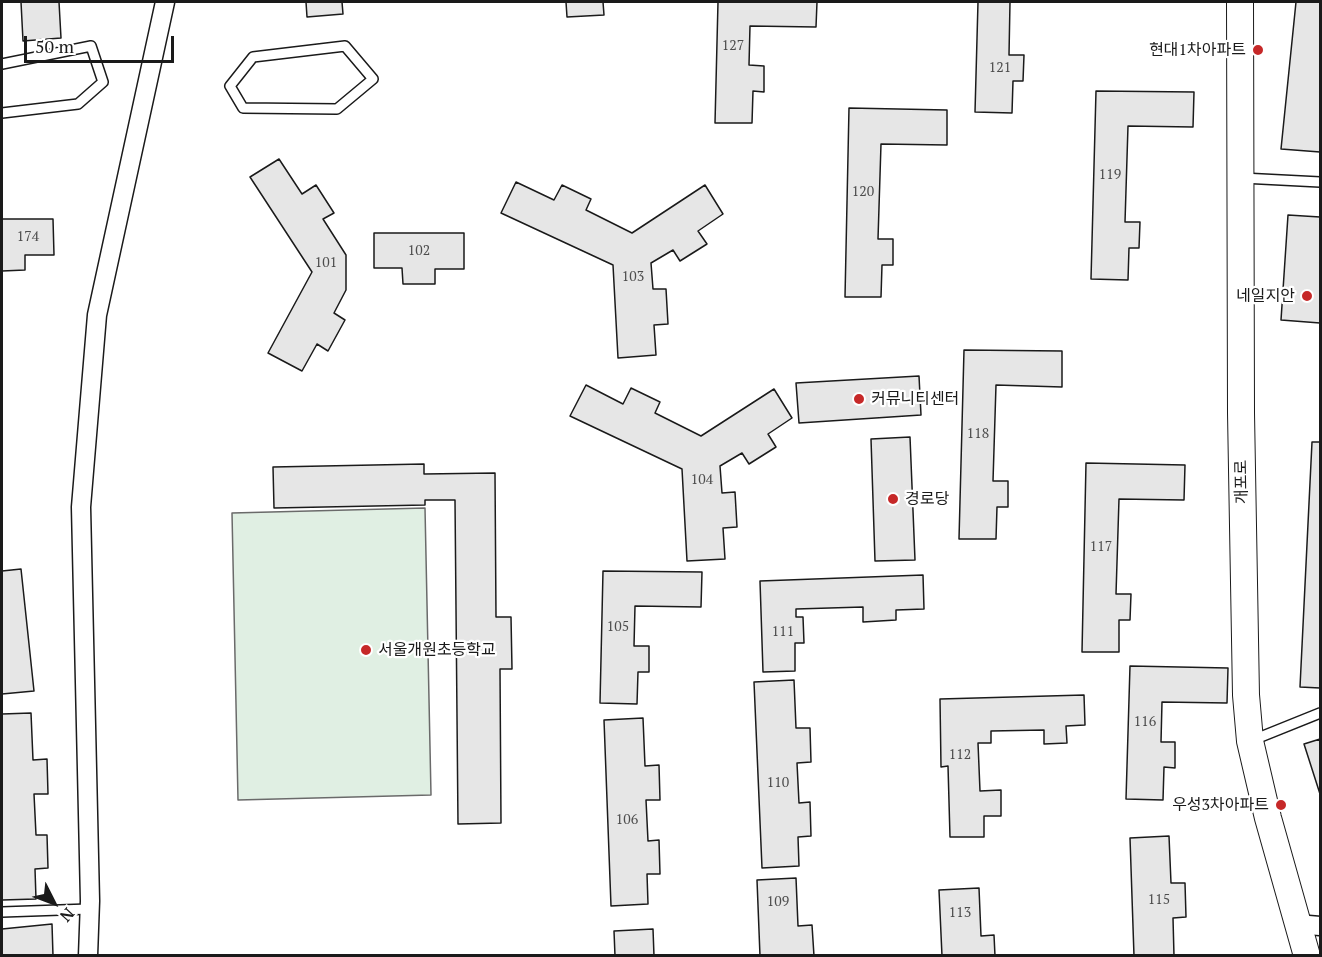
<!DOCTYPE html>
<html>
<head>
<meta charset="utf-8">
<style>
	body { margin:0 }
	#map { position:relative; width:1322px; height:957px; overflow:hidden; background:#fff; font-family:"PT Serif",serif }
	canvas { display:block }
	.frame { position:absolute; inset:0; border:3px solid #1a1a1a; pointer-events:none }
	.north { position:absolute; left:24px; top:873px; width:60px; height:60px; -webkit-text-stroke:4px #fff; paint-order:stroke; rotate:132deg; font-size:16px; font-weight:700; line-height:24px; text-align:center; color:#1a1a1a }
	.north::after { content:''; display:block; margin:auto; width:21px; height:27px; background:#1a1a1a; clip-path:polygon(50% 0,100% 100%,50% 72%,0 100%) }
	.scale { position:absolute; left:24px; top:36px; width:150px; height:27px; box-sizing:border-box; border:3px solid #1a1a1a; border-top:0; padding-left:8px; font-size:18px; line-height:21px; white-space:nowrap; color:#1a1a1a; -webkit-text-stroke:4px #fff; paint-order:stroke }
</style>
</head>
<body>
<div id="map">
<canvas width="1322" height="957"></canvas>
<div class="frame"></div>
<div class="north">N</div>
<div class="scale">50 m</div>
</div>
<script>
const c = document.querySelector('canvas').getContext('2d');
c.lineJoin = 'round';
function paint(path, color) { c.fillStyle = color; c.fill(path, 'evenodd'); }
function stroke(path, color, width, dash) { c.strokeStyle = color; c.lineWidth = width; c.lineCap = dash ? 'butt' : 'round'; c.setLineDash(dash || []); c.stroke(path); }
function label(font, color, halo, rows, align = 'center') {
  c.font = font + ' "PT Serif","Noto Sans KR",serif'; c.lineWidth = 4.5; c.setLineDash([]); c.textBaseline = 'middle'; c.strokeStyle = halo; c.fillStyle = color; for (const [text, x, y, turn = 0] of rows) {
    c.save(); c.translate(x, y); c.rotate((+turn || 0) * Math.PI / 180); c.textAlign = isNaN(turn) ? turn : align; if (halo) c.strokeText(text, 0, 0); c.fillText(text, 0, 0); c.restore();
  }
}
const green = new Path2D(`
	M425 508 431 795 238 800 232 513Z`);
paint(green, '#e0efe3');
stroke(green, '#6a6a6a', 1.5);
const building = new Path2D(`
	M21 2H72H59L61 38 23 41Z
	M306 2H342L343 14 307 17Z
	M566 2H603L604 15 567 17Z
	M718 2H817L816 27 750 26 749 65 764 66V92L753 91 752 123H715Z
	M978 2H1010L1009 55H1024L1023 81H1013L1012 113 975 112Z
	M1296 2H1320V152L1281 149Z
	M1096 91 1194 92 1193 127 1128 126 1125 222H1140L1139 248H1129L1128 280 1091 279Z
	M849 108 947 110V145L881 144 878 239H893V265H882L881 297H845Z
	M279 159 302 194 316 185 334 213 323 219 346 255V290L334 313 345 320 328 351 317 344 302 371 268 353 312 272 250 177Z
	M516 182 554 200 562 185 591 199 586 210 632 233 705 185 723 214 698 231 707 244 680 261 673 250 651 263 653 289H666L668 324 654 325 656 355 618 358 613 265 501 213Z
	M1288 215 1320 217V323L1281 320Z
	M2 219H53L54 255H25V270L2 271Z
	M374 233H464V269H435V284H403L402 268H374Z
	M964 350 1062 351V387L996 385 993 481H1008V507H997L996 539H959Z
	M919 376 921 415 799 423 796 383Z
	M586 385 623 404 631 388 660 402 655 413 701 436 774 389 792 418 768 434 776 447 749 464 742 453 720 466 722 493 735 492 737 527 723 528 725 559 687 561 682 469 570 416Z
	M910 437 915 560 875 561 871 439Z
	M1312 442H1320V688L1300 687Z
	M1086 463 1185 465 1184 500 1119 499 1116 594H1131L1130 620H1119V652H1082Z
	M424 464V474L495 473 496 617H511L512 669H500L501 823 458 824 455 500H425V505L274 508 273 467Z
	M21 569 34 691 2 694V571Z
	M603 571 702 572 701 607 635 606 634 646H649V672H638L637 704 600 703Z
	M923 575 924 609 896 610V620L863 622V607L796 609V617H803L804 643H795V671L763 672 760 581Z
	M1130 666 1228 668 1227 703 1162 702 1161 742H1175V768L1164 767 1163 800 1126 799Z
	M794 680 796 728H810L811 762 797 763 799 803 810 802 811 836 798 837 799 866 762 868 754 682Z
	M1084 695 1085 725 1066 726 1067 743 1044 744V730L991 731V743H978L980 791 1001 790V816H984V837H950L948 766 941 767 940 699Z
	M31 713 33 760 47 759 48 794H34L36 835H47L48 868 35 869 36 899 2 900V714Z
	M643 718 645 766 659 765 660 800H646L648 841 659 840 660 874H647L648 904 611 906 604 720Z
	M1320 739V794L1304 744Z
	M1169 836 1171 883H1185L1186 917 1173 918 1174 956H1134L1130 838Z
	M796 878 798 926 812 925 814 956H760L757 880Z
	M979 888 981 936 994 935 995 956H942L939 890Z
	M52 924 53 956H2V929Z
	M653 929 654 956H615L614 931Z`);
paint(building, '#e6e6e6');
stroke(building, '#1a1a1a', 1.5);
const lane = new Path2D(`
	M345 46 373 79 337 109 243 108 230 86 253 57Z
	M2 64 91 46 103 82 78 104 2 113
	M1242 178 1320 182
	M1253 740 1320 713
	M2 912 89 909`);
const street = new Path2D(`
	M1297 924 1320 926
	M88 956 90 901 81 507 97 315 165 2`);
const secondary = new Path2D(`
	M1240 2 1241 413 1246 695 1250 741 1268 818 1307 956`);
stroke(lane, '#1a1a1a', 12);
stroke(street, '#1a1a1a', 21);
stroke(secondary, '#1a1a1a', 28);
stroke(lane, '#fff', 9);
stroke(street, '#fff', 18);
stroke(secondary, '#fff', 26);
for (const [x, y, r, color] of [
	[1258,50,6,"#c62828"],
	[1307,296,6,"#c62828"],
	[859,399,6,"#c62828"],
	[893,499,6,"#c62828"],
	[366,650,6,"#c62828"],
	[1281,805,6,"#c62828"]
]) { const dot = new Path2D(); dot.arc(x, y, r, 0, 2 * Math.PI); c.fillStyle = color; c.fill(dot); stroke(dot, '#fff', 2); }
label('14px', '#4d4d4d', null, [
	["127",733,46],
	["121",1000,68],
	["119",1110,175],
	["120",863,192],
	["174",28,237],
	["102",419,251],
	["101",326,263],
	["103",633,277],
	["118",978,434],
	["104",702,480],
	["117",1101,547],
	["105",618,627],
	["111",783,632],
	["116",1145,722],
	["112",960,755],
	["110",778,783],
	["106",627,820],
	["115",1159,900],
	["109",778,902],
	["113",960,913]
]);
label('16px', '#1a1a1a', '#fff', [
	["현대1차아파트",1246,50],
	["네일지안",1295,296],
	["커뮤니티센터",871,399,"left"],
	["경로당",905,499,"left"],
	["서울개원초등학교",378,650,"left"],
	["우성3차아파트",1269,805]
], 'right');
label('16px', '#1a1a1a', '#fff', [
	["개포로",1242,482,-91]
]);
</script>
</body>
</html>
